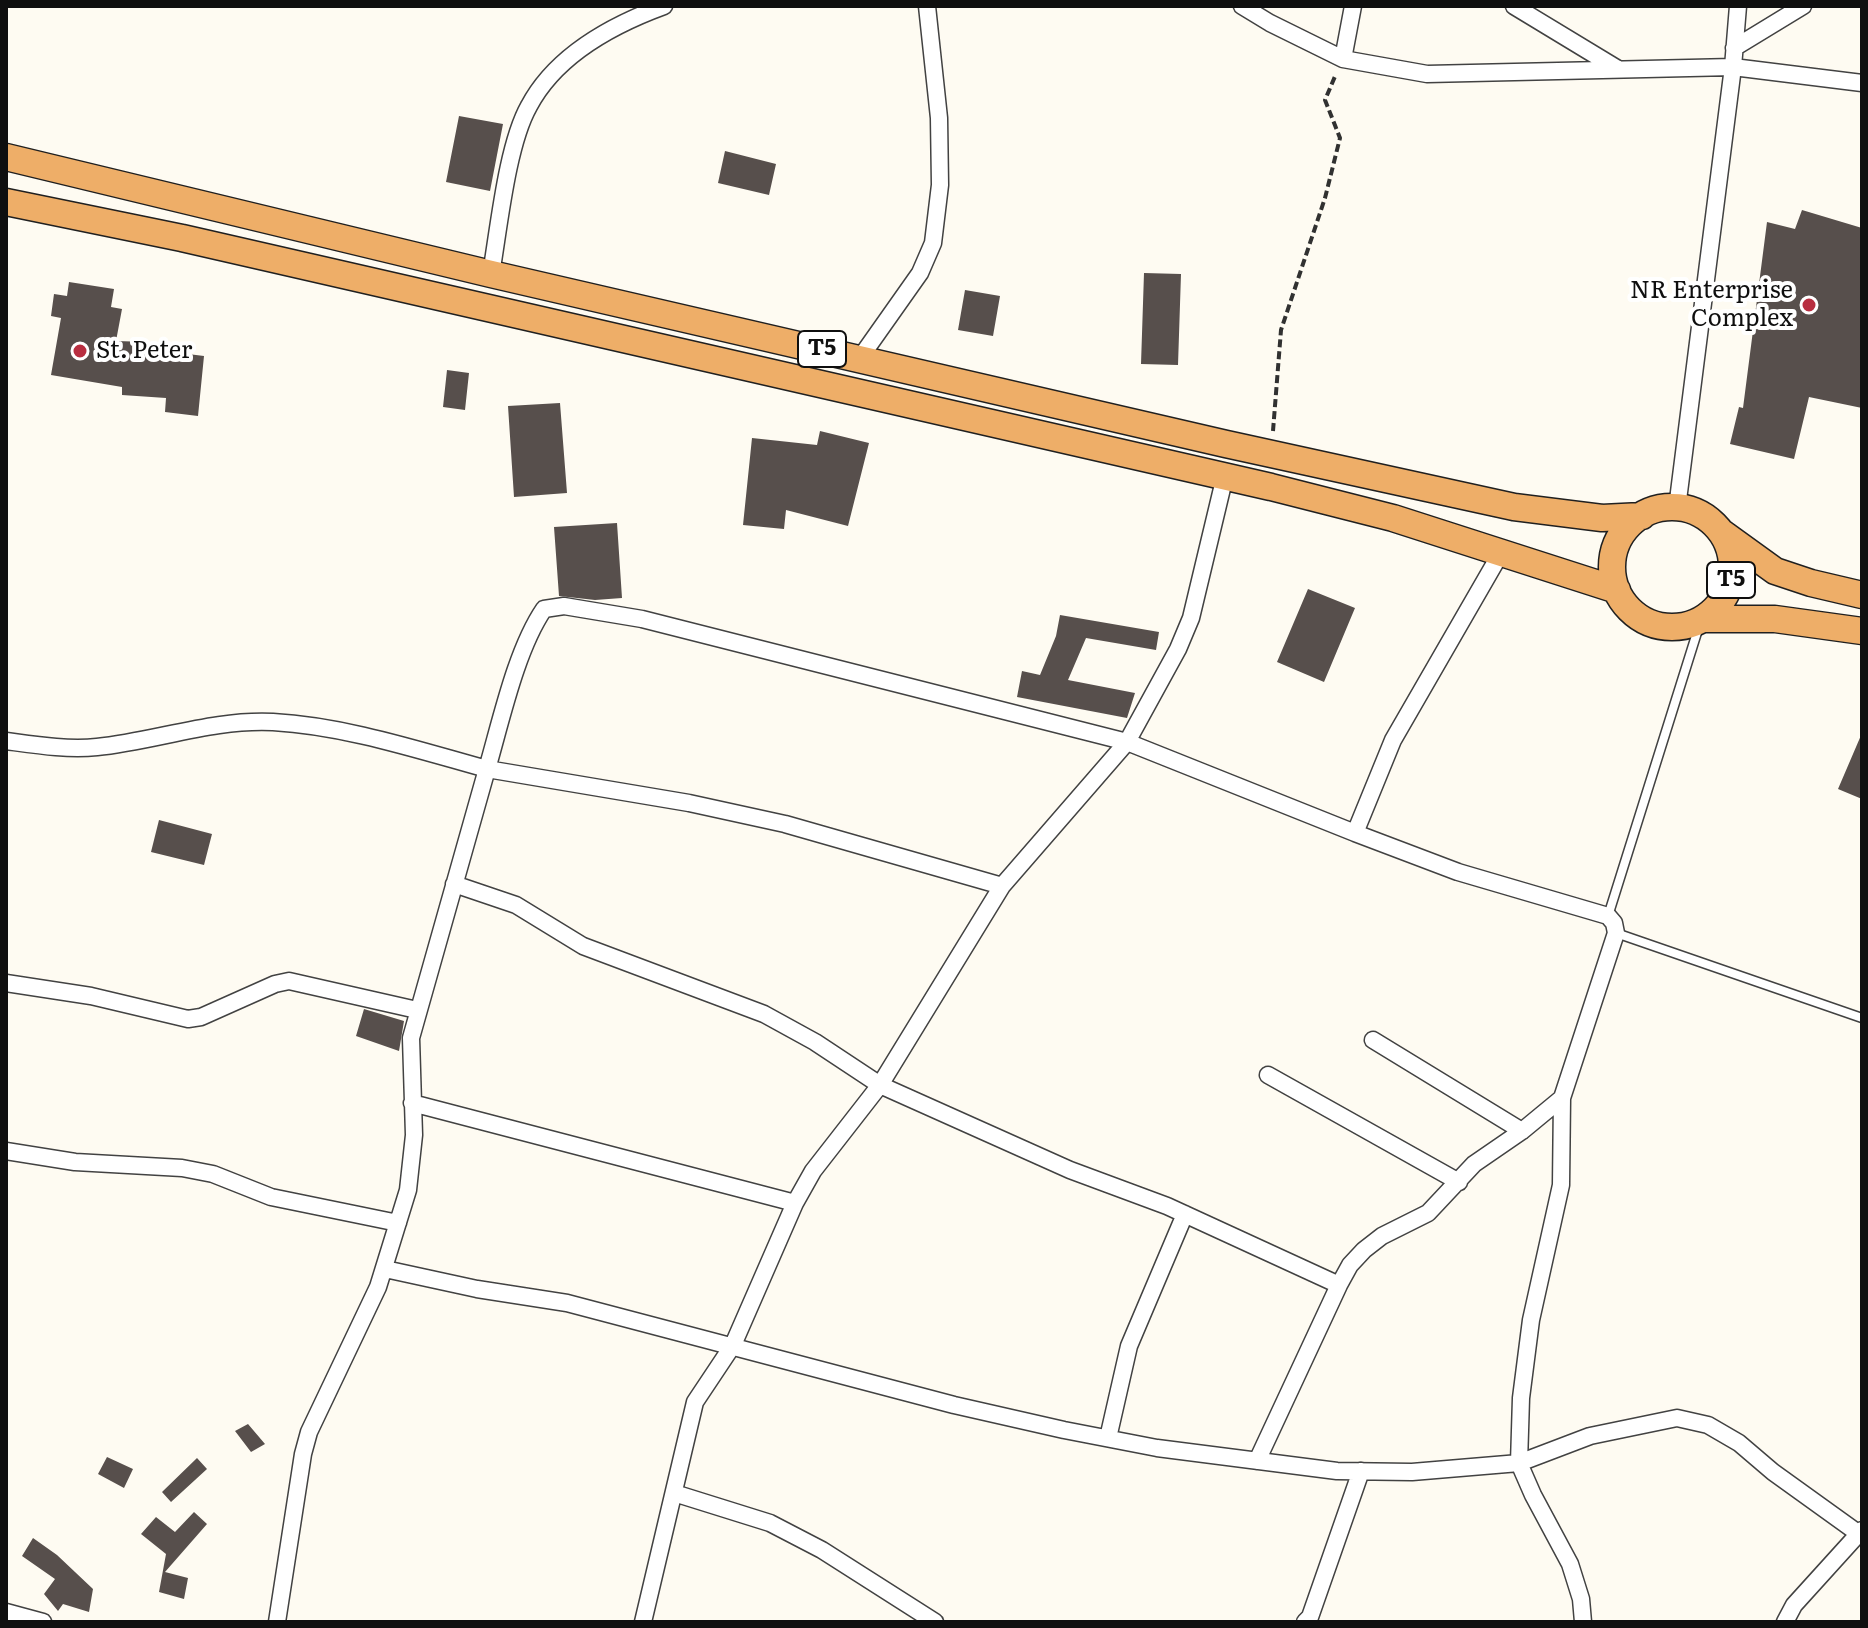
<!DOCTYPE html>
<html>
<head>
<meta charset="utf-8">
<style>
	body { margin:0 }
	#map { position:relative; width:1868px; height:1628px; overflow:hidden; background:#fefbf2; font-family:Literata,serif }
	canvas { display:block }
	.frame { position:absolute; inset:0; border:8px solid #0f0f0f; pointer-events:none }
</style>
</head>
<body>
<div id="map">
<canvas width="1868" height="1628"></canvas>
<div class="frame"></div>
</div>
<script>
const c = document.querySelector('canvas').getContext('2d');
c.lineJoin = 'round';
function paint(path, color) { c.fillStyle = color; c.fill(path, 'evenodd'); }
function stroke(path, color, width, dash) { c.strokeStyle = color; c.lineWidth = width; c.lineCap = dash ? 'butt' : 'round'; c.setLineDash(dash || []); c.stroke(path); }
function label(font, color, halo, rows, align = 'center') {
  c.font = font + ' Literata,serif'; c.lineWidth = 8; c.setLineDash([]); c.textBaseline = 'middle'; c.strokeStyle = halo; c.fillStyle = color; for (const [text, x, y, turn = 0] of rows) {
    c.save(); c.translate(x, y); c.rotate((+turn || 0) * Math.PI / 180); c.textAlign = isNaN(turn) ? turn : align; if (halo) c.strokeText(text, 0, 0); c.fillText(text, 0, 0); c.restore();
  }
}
paint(new Path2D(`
	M459 116 503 124 490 191 446 182Z
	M725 151 776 164 769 195 718 183Z
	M1802 210 1862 228V408L1809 397 1794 459 1730 444 1739 407 1743 408 1767 222 1795 229Z
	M1144 273 1181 274 1178 365 1141 364Z
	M69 282 114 289 111 307 122 309 116 341 149 342 148 349 204 356 198 416 165 412 166 398 122 395V387L51 375 61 318 51 316 54 294 67 296Z
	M965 290 1000 296 993 336 958 330Z
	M447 370 469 373 465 410 443 407Z
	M560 403 567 493 514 497 508 406Z
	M820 431 869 443 848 526 786 510 784 529 743 525 752 438 817 445Z
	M617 523 622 598 595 600 559 596 554 527Z
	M1308 589 1355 608 1324 682 1277 662Z
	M1060 615 1159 632 1156 650 1086 638 1068 680 1135 693 1127 718 1017 697 1022 671 1040 675 1056 636Z
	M1862 733V799L1838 789Z
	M159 820 212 834 204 865 151 852Z
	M364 1009 404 1021 399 1051 356 1036Z
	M248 1424 265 1444 251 1452 235 1431Z
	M107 1457 133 1469 124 1488 98 1474Z
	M197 1458 207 1469 171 1502 162 1492Z
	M194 1512 207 1524 165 1572 188 1578 184 1599 159 1592 166 1554 141 1534 156 1517 175 1532Z
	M33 1538 57 1555 93 1589 89 1612 63 1604 58 1611 44 1594 55 1579 22 1556Z`), '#574f4c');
const service = new Path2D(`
	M1608 916 1700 623
	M1616 933 1862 1018`);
const minor = new Path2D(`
	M1242 6 1270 23 1343 59 1427 74 1733 67 1862 83
	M1514 6 1618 69
	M1734 48 1803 6
	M1343 59 1353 6
	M491 274C499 227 507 145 529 106 556 55 612 25 664 6
	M860 358 920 273 933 243 940 185 939 118 927 6
	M1677 508 1733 67 1738 6
	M1502 551 1393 740 1355 833 1458 872 1608 916 1614 923 1616 933 1562 1098 1561 1185 1531 1320 1521 1398 1519 1463 1533 1495 1570 1564 1581 1599 1583 1622
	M6 741C36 745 67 750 97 747 156 741 213 719 273 722 345 726 418 750 487 769 501 721 516 650 544 609L564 606 642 619 1127 742 1355 833
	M454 884 516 905 583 946 764 1014 815 1042 880 1085 1070 1170 1167 1206 1339 1285
	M6 983 91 996 188 1019 201 1017 275 984 289 981 417 1010
	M1373 1040 1522 1131
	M1268 1075 1459 1182
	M412 1103 795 1203
	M6 1151 75 1162 182 1168 213 1174 271 1197 398 1223
	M385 1269 477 1289 567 1303 954 1405 1064 1430 1157 1448 1337 1471 1412 1472 1519 1463 1590 1436 1677 1418 1708 1425 1739 1443 1773 1472 1862 1536
	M1108 1438 1129 1346 1185 1214
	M1257 1461 1339 1285 1350 1265 1364 1250 1382 1236 1428 1213 1474 1164 1522 1131 1562 1098
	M674 1493 770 1523 822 1550 935 1622
	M6 1612 43 1622
	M277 1622 303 1454 309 1432 378 1287 408 1190 414 1135 411 1038 487 769 689 803 785 824 1002 886
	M643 1622 695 1402 733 1345 795 1203 813 1171 880 1085 1002 886 1127 742 1178 649 1191 618 1225 476
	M1305 1622 1310 1617 1361 1471
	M1785 1622 1794 1605 1862 1530`);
const trunk = new Path2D(`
	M6 157 491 274 1226 444 1514 507 1602 518 1642 516
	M6 202 182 238 1271 487 1393 518 1617 590
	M1612 567a60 60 0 1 1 120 0a60 60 0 1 1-120 0Z
	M1721 532 1775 571 1811 583 1862 595
	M1702 619H1775L1862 631`);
stroke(service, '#424242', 11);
stroke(minor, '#424242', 19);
stroke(trunk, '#202020', 29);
stroke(new Path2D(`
	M1273 431 1281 330 1325 198 1340 138 1325 100 1336 74`), '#313131', 4, [8, 4]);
stroke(service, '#fff', 8);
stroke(minor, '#fff', 16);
stroke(trunk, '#eeae68', 26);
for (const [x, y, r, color] of [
	[1809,305,8,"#b82e40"],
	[80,351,8,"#b82e40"]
]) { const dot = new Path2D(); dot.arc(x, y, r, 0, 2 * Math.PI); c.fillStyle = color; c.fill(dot); stroke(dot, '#fff', 3); }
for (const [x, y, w] of [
	[822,349,48],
	[1731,580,48]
]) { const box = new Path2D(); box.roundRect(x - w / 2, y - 18, w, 36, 6); c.fillStyle = '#fff'; c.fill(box); stroke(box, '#0f0f0f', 2); }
label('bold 22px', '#0f0f0f', null, [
	["T5",822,349],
	["T5",1731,580]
]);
label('24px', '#0f0f0f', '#fff', [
	["NR Enterprise",1793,291],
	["Complex",1793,319],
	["St. Peter",96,351,"left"]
], 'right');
</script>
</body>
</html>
